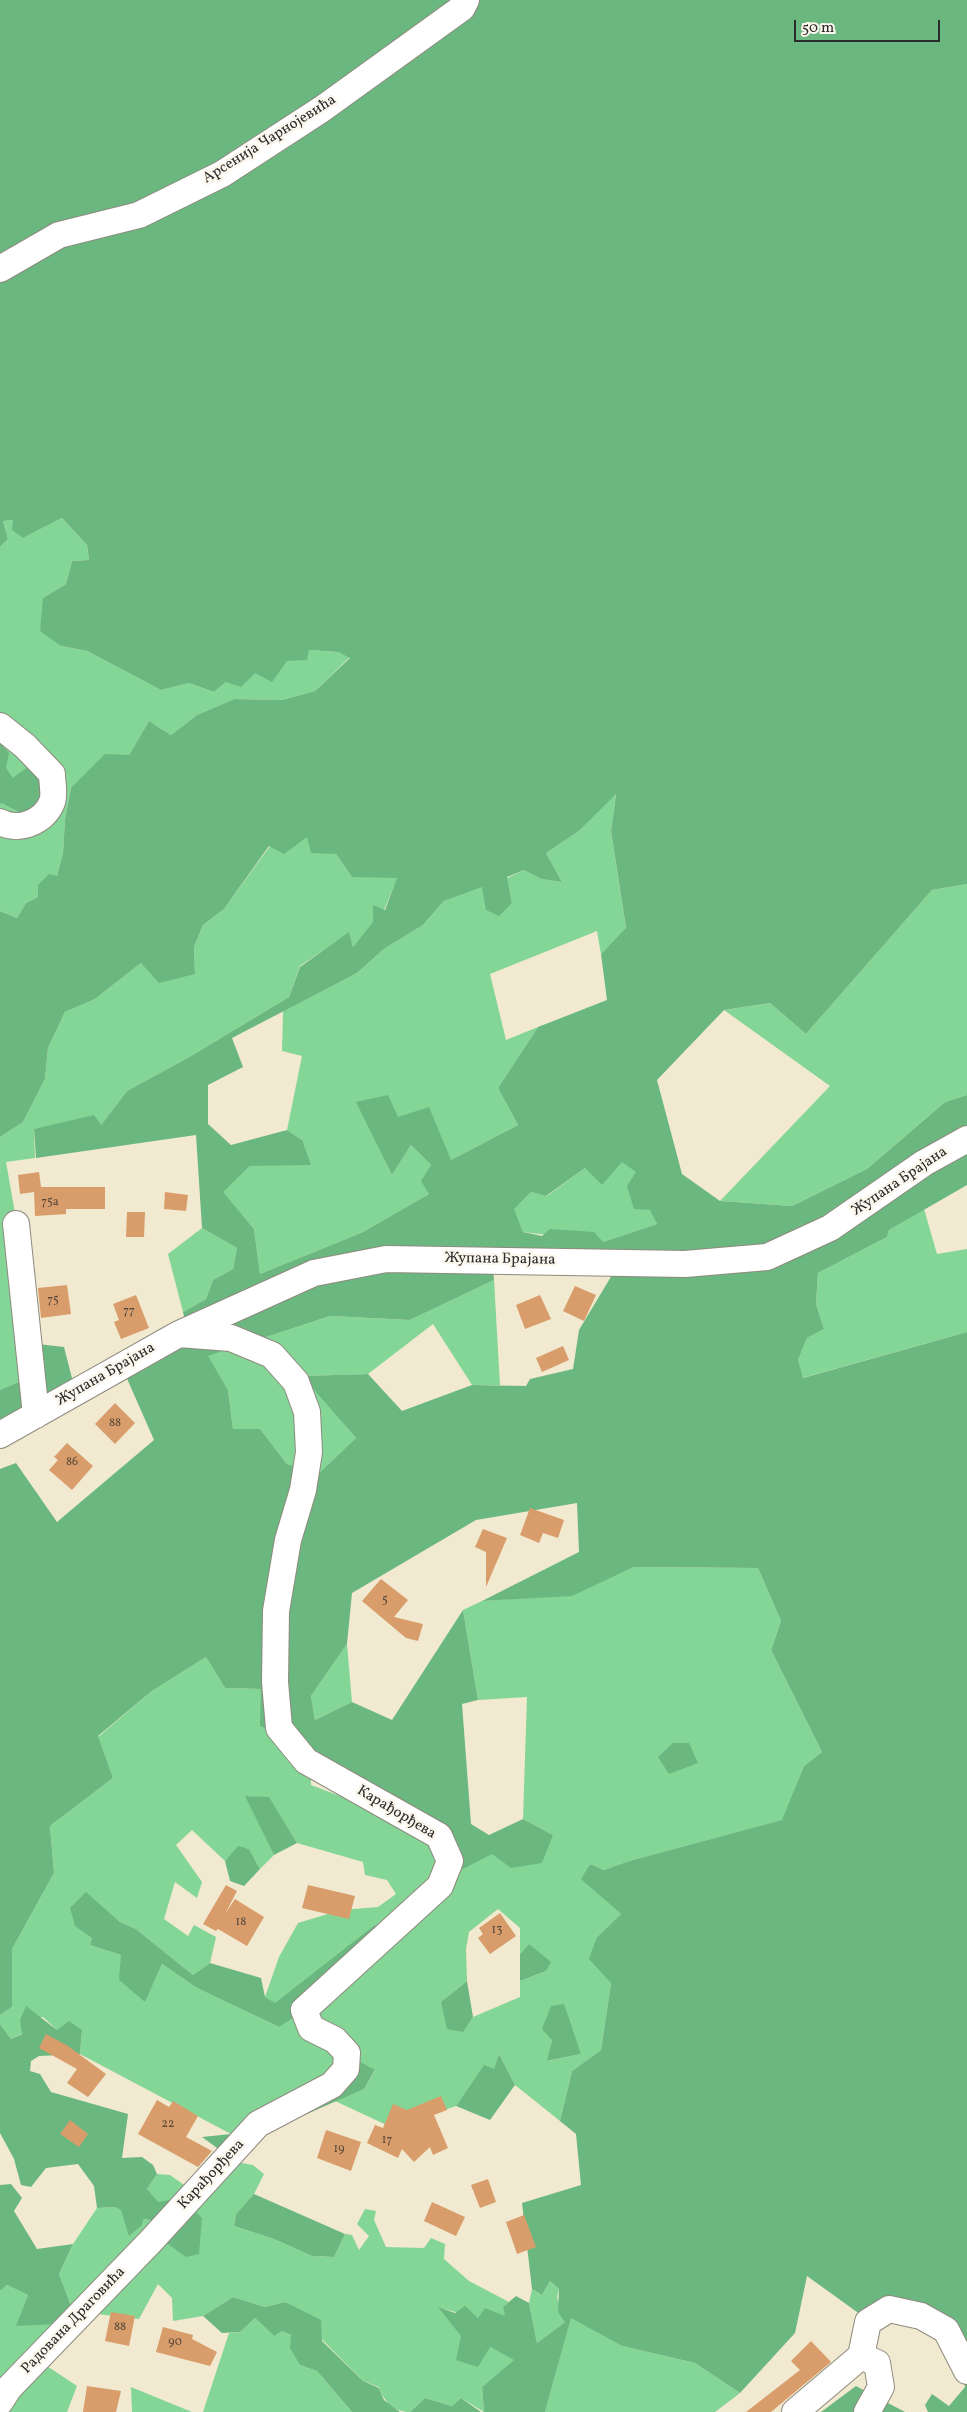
<!DOCTYPE html>
<html>
<head>
<meta charset="utf-8">
<style>
	body { margin:0 }
	#map { position:relative; width:967px; height:2412px; overflow:hidden; background:#f1e9d0; font-family:Vollkorn,serif }
	canvas { display:block }
	.scale { position:absolute; left:794px; top:20px; width:146px; height:22px; box-sizing:border-box; border:2px solid #2b2b2b; border-top:0; padding-left:6px; font-size:15px; line-height:18px; white-space:nowrap; color:#2b2b2b; -webkit-text-stroke:4px #fbf7ec; paint-order:stroke }
</style>
</head>
<body>
<div id="map">
<canvas width="967" height="2412"></canvas>
<div class="scale">50 m</div>
</div>
<script>
const c = document.querySelector('canvas').getContext('2d');
c.lineJoin = 'round';
function paint(path, color) { c.fillStyle = color; c.fill(path, 'evenodd'); }
function stroke(path, color, width, dash) { c.strokeStyle = color; c.lineWidth = width; c.lineCap = dash ? 'butt' : 'round'; c.setLineDash(dash || []); c.stroke(path); }
function label(font, color, halo, rows, align = 'center') {
  c.font = font + ' Vollkorn,serif'; c.lineWidth = 5; c.setLineDash([]); c.textBaseline = 'middle'; c.strokeStyle = halo; c.fillStyle = color; for (const [text, x, y, turn = 0] of rows) {
    c.save(); c.translate(x, y); c.rotate((+turn || 0) * Math.PI / 180); c.textAlign = isNaN(turn) ? turn : align; if (halo) c.strokeText(text, 0, 0); c.fillText(text, 0, 0); c.restore();
  }
}
paint(new Path2D(`
	M62 518 87 545 89 560 72 561 66 584 43 598 61 646 87 651 161 690 189 683 214 692 226 682 287 661 309 650 338 652 350 657 315 691 282 700 234 699 197 715 171 735 149 721 129 755 71 788 65 819 63 853 57 876 38 897 26 903 17 918 0 911V547L8 539 3 521 13 520 23 538Z
	M616 793 611 831 626 929 601 954 597 931 490 974 506 1040 538 1027 498 1088 518 1125 451 1160 398 1117 357 1102 392 1175 411 1145 431 1165 429 1194 363 1232 260 1274 254 1229 222 1192 250 1166 302 1140 287 1130 302 1056 282 1051 283 1011 357 973 384 949 423 925 444 901 482 886 512 903 507 878 524 870 541 879 562 882 546 853 579 831Z
	M307 837 336 854 352 877H398L384 910 353 947 349 933 300 966 289 997 191 1056 127 1091 101 1125 34 1129 35 1158 6 1162 38 1344 23 1380 0 1390V1137L23 1122 45 1079 48 1048 65 1012 95 999 141 963 195 974 194 947 203 925 224 909 270 846Z
	M967 884V1095L945 1102 867 1169 792 1206 720 1201 830 1086 724 1010 770 1003 806 1034 932 890Z
	M622 1161 637 1172 657 1224 603 1242 523 1232 513 1209 531 1192 547 1196 585 1168Z
	M924 1209 937 1254 967 1249V1332L802 1378 798 1360 807 1338 824 1329 816 1304 818 1273 887 1237 889 1230Z
	M202 1228 237 1248 233 1269 213 1280 206 1299 183 1312 168 1254Z
	M494 1280 500 1385H472L433 1324 368 1374 303 1376 356 1438 319 1473 287 1464 260 1429H233L228 1390 207 1356 330 1316 410 1320Z
	M634 1567 758 1568 781 1621 771 1650 822 1752 804 1766 783 1820 629 1861 604 1870 590 1864 582 1879 621 1914 597 1937 611 1983 601 2050 572 2071 560 2121 515 2085 499 2054 494 2070 484 2066 456 2106 407 2123 408 2135 335 2101 364 2089 375 2071 357 2060 231 2134 80 2054 82 2030H57L43 2017 20 2020 23 2033 11 2039 0 2024V2015L12 2007V1949L54 1873 50 1826 113 1778 98 1737 152 1691 206 1657 225 1688 261 1689 310 1752 311 1785 493 1854 512 1868 553 1835 523 1819 527 1697 478 1700 463 1610 482 1601 572 1595ZM246 1796 269 1798 297 1843 363 1862 365 1875 387 1880 396 1894 378 1907 341 1910 298 1923 279 1957 265 1997 275 2004 375 1926 279 2027 197 1988 162 1964 145 2001 121 1955 90 1945 92 1938 86 1893 120 1922 136 1929 193 1975 210 1963 216 1937 194 1925 188 1936 164 1919 175 1882 197 1898 202 1882 176 1845 192 1830 225 1861 238 1847 249 1849 260 1869 274 1855ZM498 1909 520 1928V1954L529 1944 546 1971 520 1981V1997L473 2017 462 2032 441 2002 467 1981 466 1949 469 1932ZM552 2040 581 2054 548 2061Z
	M347 1644 352 1702 315 1720 311 1696Z
	M236 2162 253 2165 264 2174 254 2194 236 2214 234 2226 274 2239 312 2256 334 2257 345 2234 352 2235 359 2250 369 2236 357 2224 365 2209 376 2211 374 2220 386 2247 424 2248 431 2238 445 2244 444 2259 469 2281 509 2302 503 2307 506 2316 479 2318 440 2308 490 2347 515 2360 482 2387 484 2412 461 2398 452 2406 425 2398 410 2412C394 2412 384 2402 379 2387L363 2381 285 2302 265 2307 233 2297 203 2316 173 2321 172 2298 158 2284 139 2319 73 2311 47 2366 77 2386 67 2412H0V2291L7 2285 28 2295 17 2326 73 2311 59 2274 73 2244 97 2208 115 2207 143 2219 165 2222 182 2198 158 2203 147 2189 157 2174 170 2175 204 2199Z
	M550 2281 559 2289 557 2297 565 2322 537 2343 529 2303 532 2289 542 2295Z
	M571 2317 622 2346 695 2363 740 2393 715 2412H545Z
	M255 2318 273 2335 282 2331 291 2335 300 2365 317 2371 352 2412H203L229 2333 240 2332Z
	M131 2387 192 2412H132Z`), '#84d697');
paint(new Path2D(`
	M0 0H967V884L932 890 806 1034 770 1003 724 1010 657 1080 682 1174 720 1201 792 1206 867 1169 945 1102 967 1095V1185L889 1230 887 1237 818 1273 816 1304 824 1329 807 1338 798 1360 803 1378 967 1332V2412H928L925 2405 932 2394 949 2406 965 2387 957 2330 857 2312 807 2276 795 2333 740 2393 695 2363 622 2346 571 2318 545 2412H484L482 2387 514 2360 490 2347 478 2367 456 2360 461 2336 438 2307 455 2313 465 2306 478 2318 485 2308 505 2316 503 2307 516 2296 529 2303 537 2343 565 2322 558 2312 559 2289 550 2281 542 2295 532 2289 522 2203 581 2185 576 2134 560 2121 572 2071 601 2050 611 1983 589 1959 597 1937 621 1914 581 1879 590 1864 604 1870 629 1861 782 1820 804 1766 822 1752 771 1650 781 1621 758 1568 634 1567 572 1596 482 1601 579 1552 577 1503 476 1520 352 1593 347 1644 311 1696 315 1720 352 1702 392 1720 463 1610 478 1700 462 1704 471 1824 489 1835 523 1819 553 1835 542 1863 511 1868 492 1854 463 1869 398 1800 310 1752 303 1743 260 1726 261 1689 225 1688 206 1657 152 1691 98 1736 113 1778 50 1826 54 1873 12 1949V2007L0 2015V1469L16 1463 57 1522 154 1440 125 1374 185 1320 183 1312 206 1299 213 1280 233 1269 237 1248 202 1228 196 1135 36 1158 34 1129 94 1115 101 1125 127 1091 191 1056 289 997 300 967 349 932 353 947 373 922V905L385 910 397 878 352 877 336 854 311 853 307 837 284 854 269 846 224 909 203 925 194 947 195 974 159 983 141 963 95 999 65 1012 48 1048 45 1079 23 1122 0 1137V911L17 918 26 903 38 897V885L49 874 57 876 63 853 65 819 71 788 105 754 129 755 149 721 171 735 197 715 234 699 282 700 315 691 350 658 338 652 309 650 307 660 287 661 272 682 255 673 241 687 226 682 214 692 189 683 161 690 87 651 61 646 40 631 43 598 66 584 72 561 89 560 87 545 62 518 23 538 12 530 13 520 3 521 8 539 0 547ZM616 794 611 831 626 928 601 954 607 1000 538 1027 498 1088 518 1125 451 1160 429 1107 398 1117 388 1095 356 1102 392 1175 411 1145 431 1165 421 1181 429 1194 363 1232 260 1274 254 1229 223 1192 250 1166 311 1165 302 1140 287 1130 231 1145 208 1124V1085L243 1067 232 1038 357 973 384 949 423 925 444 901 482 887 486 910 499 916 512 903 507 877 524 870 541 879 562 882 546 853 579 831ZM622 1162 636 1172 627 1186 634 1209 650 1210 657 1224 603 1242 594 1232 550 1229 542 1236 523 1232 514 1209 531 1192 546 1196 585 1168 602 1185ZM493 1270 612 1275 579 1330 573 1369 530 1379 526 1386 472 1385 402 1411 368 1374 302 1376 356 1438 319 1473 287 1464 260 1429H233L228 1390 208 1356 330 1316 410 1320 494 1280Z
	M0 743 9 753 6 768 13 778 30 765 59 770 37 809 19 812 2 803 0 804Z
	M38 1344 64 1347 73 1382 0 1445V1390L23 1380Z
	M673 1743H689L698 1763 669 1774 658 1757Z
	M245 1796 269 1797 297 1843 274 1855Z
	M238 1846 249 1849 260 1869 244 1886 230 1881 225 1861Z
	M86 1892 120 1922 136 1929 193 1975 210 1963 261 1978 265 1997 275 2003 375 1925 376 1937 296 2016 279 2027 197 1988 162 1964 145 2002 119 1980 121 1955 90 1945 92 1938 75 1926 70 1908Z
	M529 1944 551 1962 546 1971 520 1981V1954Z
	M467 1981 473 2017 463 2032 447 2029 441 2002Z
	M564 2004 581 2054 547 2061 552 2040 542 2029 551 2006Z
	M26 2006 57 2030 69 2021 82 2030 80 2054 39 2056 31 2061 30 2071 40 2074 51 2092 128 2114 122 2158 142 2157 153 2165 157 2174 147 2189 158 2202 182 2198 202 2218 199 2254 186 2257 168 2244 165 2222 143 2219 142 2225 129 2236 121 2210 115 2207 97 2208 94 2186 78 2164 46 2168 31 2187 21 2185 14 2159 0 2133V2024L11 2039 22 2034 20 2020Z
	M499 2054 515 2085 490 2120 456 2106 484 2065 494 2069Z
	M357 2060 375 2070 364 2089 261 2134 236 2162 202 2137 231 2134Z
	M11 2184 22 2198 14 2211 37 2249 73 2244 59 2274 73 2311 58 2324 16 2326 28 2295 7 2285 0 2291V2185Z
	M254 2194 345 2234 334 2257 312 2256 274 2239 234 2226 236 2214Z
	M233 2297 265 2307 285 2302 321 2320 322 2341 363 2381 379 2388 384 2400 400 2412H352L317 2371 300 2365 290 2348 291 2335 282 2331 274 2336 255 2318 240 2332 222 2333 203 2316Z
	M856 2386 905 2412H821Z
	M425 2398 452 2406 461 2398 481 2412H410Z`), '#6bb780');
paint(new Path2D(`
	M39 1172 41 1187H105V1209H66V1214L35 1216 34 1192 20 1194 18 1175Z
	M165 1192 188 1195 186 1211 164 1209Z
	M127 1212H145L144 1237H126Z
	M67 1285 71 1314 41 1318 38 1288Z
	M575 1286 596 1295 584 1321 563 1311Z
	M136 1295 149 1328 121 1339 114 1322 119 1320 113 1304Z
	M540 1295 551 1319 525 1329 516 1305Z
	M563 1346 569 1360 542 1372 536 1358Z
	M115 1403 135 1423 115 1444 95 1424Z
	M67 1443 93 1466 72 1490 49 1470 58 1460 54 1457Z
	M530 1508 564 1520 558 1538 543 1533 539 1543 520 1535Z
	M483 1529 507 1538 486 1587V1552L475 1547Z
	M381 1579 408 1600 394 1617 423 1624 418 1641 406 1638 362 1601Z
	M226 1885 237 1891 225 1914 235 1899 264 1917 247 1946 218 1929 216 1931 203 1924Z
	M308 1885 355 1896 349 1919 302 1908Z
	M500 1913 516 1936 490 1954 478 1938 483 1934 479 1928Z
	M46 2034 68 2046 106 2074 88 2097 67 2083 77 2069 39 2048Z
	M441 2096 447 2110 434 2115 448 2148 433 2155 430 2147 414 2162 402 2149 398 2158 367 2143 375 2125 383 2128 393 2104 407 2110Z
	M157 2100 169 2107 173 2101 198 2116 186 2137 212 2151 198 2167 138 2134Z
	M70 2120 88 2134 79 2147 60 2134Z
	M326 2130 361 2142 351 2171 317 2158Z
	M488 2179 496 2202 480 2208 471 2185Z
	M432 2202 465 2217 456 2236 424 2221Z
	M524 2215 536 2247 517 2254 506 2222Z
	M111 2312 135 2316 129 2346 105 2341Z
	M163 2327 193 2335 192 2339 217 2352 210 2366 156 2352Z
	M811 2341 831 2362 771 2412H746L800 2370 791 2361Z
	M87 2386 121 2391 116 2412H83Z`), '#d89d6a');
const minor = new Path2D(`
	M0 269 59 235 139 215 222 174 322 109 462 8 466 0
	M0 726 25 746 52 774C52 782 55 795 52 802 44 822 19 832 0 822
	M16 1224 36 1415
	M0 1435 179 1334 314 1273 386 1259 685 1264 767 1257 830 1228 924 1163 967 1139
	M861 2356 868 2322 889 2309 921 2316 946 2330 967 2371
	M861 2356 877 2363 881 2387 867 2412
	M0 2402 9 2388 150 2242 258 2124 332 2085 346 2069 347 2053 335 2040 311 2028 304 2010 440 1886 450 1861 439 1836 306 1761 279 1728 275 1682 276 1611 288 1540 303 1490 309 1452 307 1412 296 1382 272 1355 231 1338 179 1334
	M795 2412 861 2356`);
stroke(minor, '#8e8a7e', 28);
stroke(minor, '#fff', 26);
label('12px', '#56483b', null, [
	["75a",50,1203],
	["75",53,1301],
	["77",129,1312],
	["88",115,1424],
	["86",72,1463],
	["5",385,1601],
	["18",241,1923],
	["13",497,1931],
	["22",168,2125],
	["17",387,2141],
	["19",339,2150],
	["88",120,2328],
	["90",175,2343]
]);
label('15px', '#2b2b2b', '#fbf7ec', [
	["Арсенија Чарнојевића",270,140,-32],
	["Жупана Брајана",900,1182,-34],
	["Жупана Брајана",500,1260,1],
	["Жупана Брајана",106,1375,-30],
	["Карађорђева",396,1813,31],
	["Карађорђева",212,2175,-47],
	["Радована Драговића",74,2321,-46]
]);
</script>
</body>
</html>
